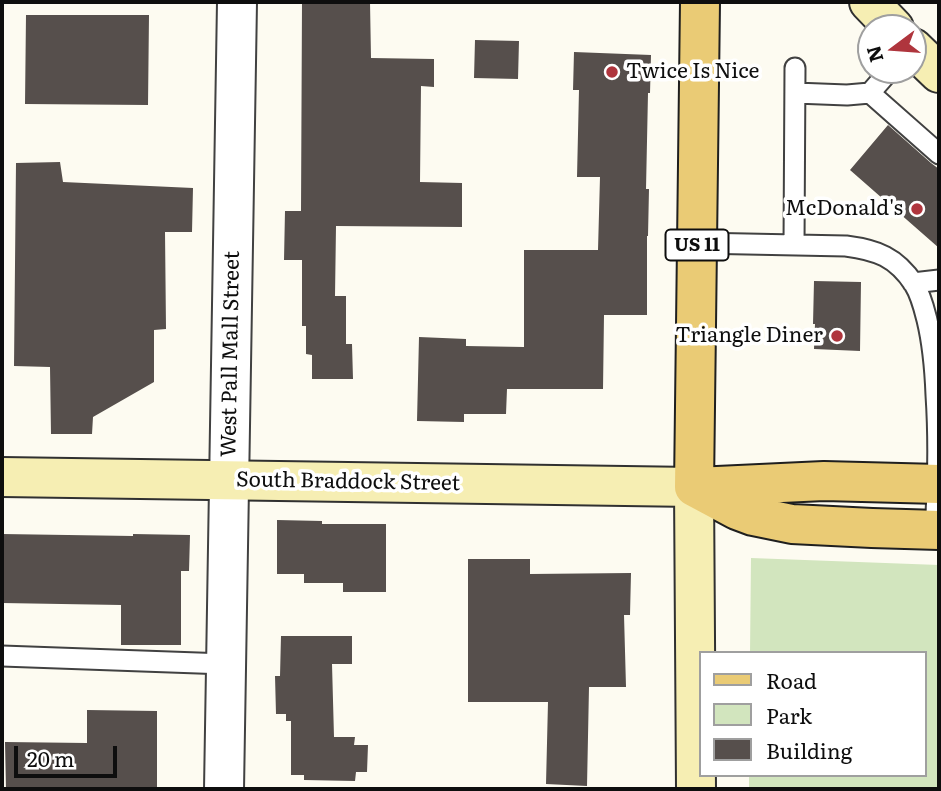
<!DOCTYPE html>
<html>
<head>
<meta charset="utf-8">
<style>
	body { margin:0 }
	#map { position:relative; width:941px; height:791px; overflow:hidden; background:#fdfbf1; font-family:Literata,serif }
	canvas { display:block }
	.frame { position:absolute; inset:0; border:4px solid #0e0e0e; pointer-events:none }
	.legend { position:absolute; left:699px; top:651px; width:228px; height:126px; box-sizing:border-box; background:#fff; border:2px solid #9f9f9f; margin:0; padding:9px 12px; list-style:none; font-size:21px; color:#0e0e0e }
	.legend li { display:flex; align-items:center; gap:14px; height:35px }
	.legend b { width:35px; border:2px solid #9f9f9f }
	.north { position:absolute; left:857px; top:14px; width:70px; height:70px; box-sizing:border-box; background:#fff; border:2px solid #9f9f9f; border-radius:50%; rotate:254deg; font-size:19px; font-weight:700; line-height:28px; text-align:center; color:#0e0e0e }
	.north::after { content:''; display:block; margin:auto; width:24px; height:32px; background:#af353d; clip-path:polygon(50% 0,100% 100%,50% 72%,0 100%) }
	.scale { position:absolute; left:14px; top:746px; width:103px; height:32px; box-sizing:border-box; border:4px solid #0e0e0e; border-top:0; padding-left:9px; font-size:21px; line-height:24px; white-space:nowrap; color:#0e0e0e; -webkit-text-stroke:5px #fff; paint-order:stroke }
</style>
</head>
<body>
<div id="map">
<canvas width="941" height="791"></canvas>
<div class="frame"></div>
<ul class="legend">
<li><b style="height:9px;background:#eacb75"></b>Road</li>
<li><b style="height:19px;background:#d2e5be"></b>Park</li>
<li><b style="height:19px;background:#564f4c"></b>Building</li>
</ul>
<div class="north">N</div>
<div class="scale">20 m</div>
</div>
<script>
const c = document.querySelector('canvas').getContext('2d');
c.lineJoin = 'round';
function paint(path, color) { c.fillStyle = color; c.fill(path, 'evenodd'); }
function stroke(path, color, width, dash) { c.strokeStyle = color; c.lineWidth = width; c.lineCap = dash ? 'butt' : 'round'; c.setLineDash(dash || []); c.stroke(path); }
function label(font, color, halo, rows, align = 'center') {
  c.font = font + ' Literata,serif'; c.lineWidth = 7; c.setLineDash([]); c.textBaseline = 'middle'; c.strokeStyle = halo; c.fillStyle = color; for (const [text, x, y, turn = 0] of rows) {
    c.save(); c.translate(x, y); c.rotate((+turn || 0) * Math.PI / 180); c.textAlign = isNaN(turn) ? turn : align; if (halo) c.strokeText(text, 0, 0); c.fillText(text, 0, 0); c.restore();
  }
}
paint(new Path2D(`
	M751 558 939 565V789H749V775H925V653H750Z`), '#d2e5be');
paint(new Path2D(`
	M302 2H370L371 58 434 59V87L421 86 420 182 462 183V227L336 226 335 296H346V344H352L353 379H312V355L306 354V326H302V260H284L285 211H301Z
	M26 15H149L148 105 25 104Z
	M475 40 519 41 518 79 474 78Z
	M574 52 651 55 650 93H648L646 189H649L648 236H647V315H604L603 389H507L506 414H464V422L417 421 419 337 466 339V346L524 347V250H598L600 177H577L579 90H573Z
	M888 125 931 163 939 169V248L850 170Z
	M60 162 63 182 193 188 192 232H165L166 329 154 330V382L93 417 92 434H51L50 367 14 366 16 163Z
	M814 281 861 282 860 351 814 349 815 324H813Z
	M277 520 322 521V524H386V592H343V583H304V574H277Z
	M2 534 133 536V534L190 535 189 571H181V645H121V605L2 603Z
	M468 559H530V574L631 573 630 615H624L626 687H589L587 786 546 784 548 702H468Z
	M281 636H352V664H332L334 737H355L354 745H368L367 772H356L355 781 304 780V775H291V721H286V714H276L275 676H280Z
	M87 710 157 711V789H6L5 742 87 743Z`), '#564f4c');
const lane = new Path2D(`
	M795 93 847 95 870 93 890 70
	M870 93 939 154
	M697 243 846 246C877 250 896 257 914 284 921 295 924 308 927 320 933 345 935 369 936 395 939 440 938 485 935 530
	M794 245 795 68
	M913 283 939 280
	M2 656 226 664`);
const street = new Path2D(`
	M224 789 237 2`);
const secondary = new Path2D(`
	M869 2 894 28
	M913 48 939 73
	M2 477 694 487 696 789`);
const primary = new Path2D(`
	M694 487 700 2
	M694 487 737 510 753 516 792 524 872 528 939 530
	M696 487 824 481 939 484`);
stroke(lane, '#414141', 23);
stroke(street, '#414141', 42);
stroke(secondary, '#303030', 42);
stroke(primary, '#1f1f1f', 42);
stroke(lane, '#fff', 19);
stroke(street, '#fff', 38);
stroke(secondary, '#f6eeb3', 38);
stroke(primary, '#eacb75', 38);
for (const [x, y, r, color] of [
	[612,72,7,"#af353d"],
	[917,209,7,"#af353d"],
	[837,336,7,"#af353d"]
]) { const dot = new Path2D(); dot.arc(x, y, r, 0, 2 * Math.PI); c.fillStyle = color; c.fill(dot); stroke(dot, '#fff', 2.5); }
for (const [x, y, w] of [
	[697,245,63]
]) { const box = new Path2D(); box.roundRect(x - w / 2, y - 15.5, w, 31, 5); c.fillStyle = '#fff'; c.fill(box); stroke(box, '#0e0e0e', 2); }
label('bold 19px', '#0e0e0e', null, [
	["US 11",697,245]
]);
label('21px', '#0e0e0e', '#fff', [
	["Twice Is Nice",626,72,"left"],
	["McDonald's",903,209],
	["Triangle Diner",823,336]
], 'right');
label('21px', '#0e0e0e', '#fff', [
	["West Pall Mall Street",231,354,-89],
	["South Braddock Street",348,482,1]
]);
</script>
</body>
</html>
